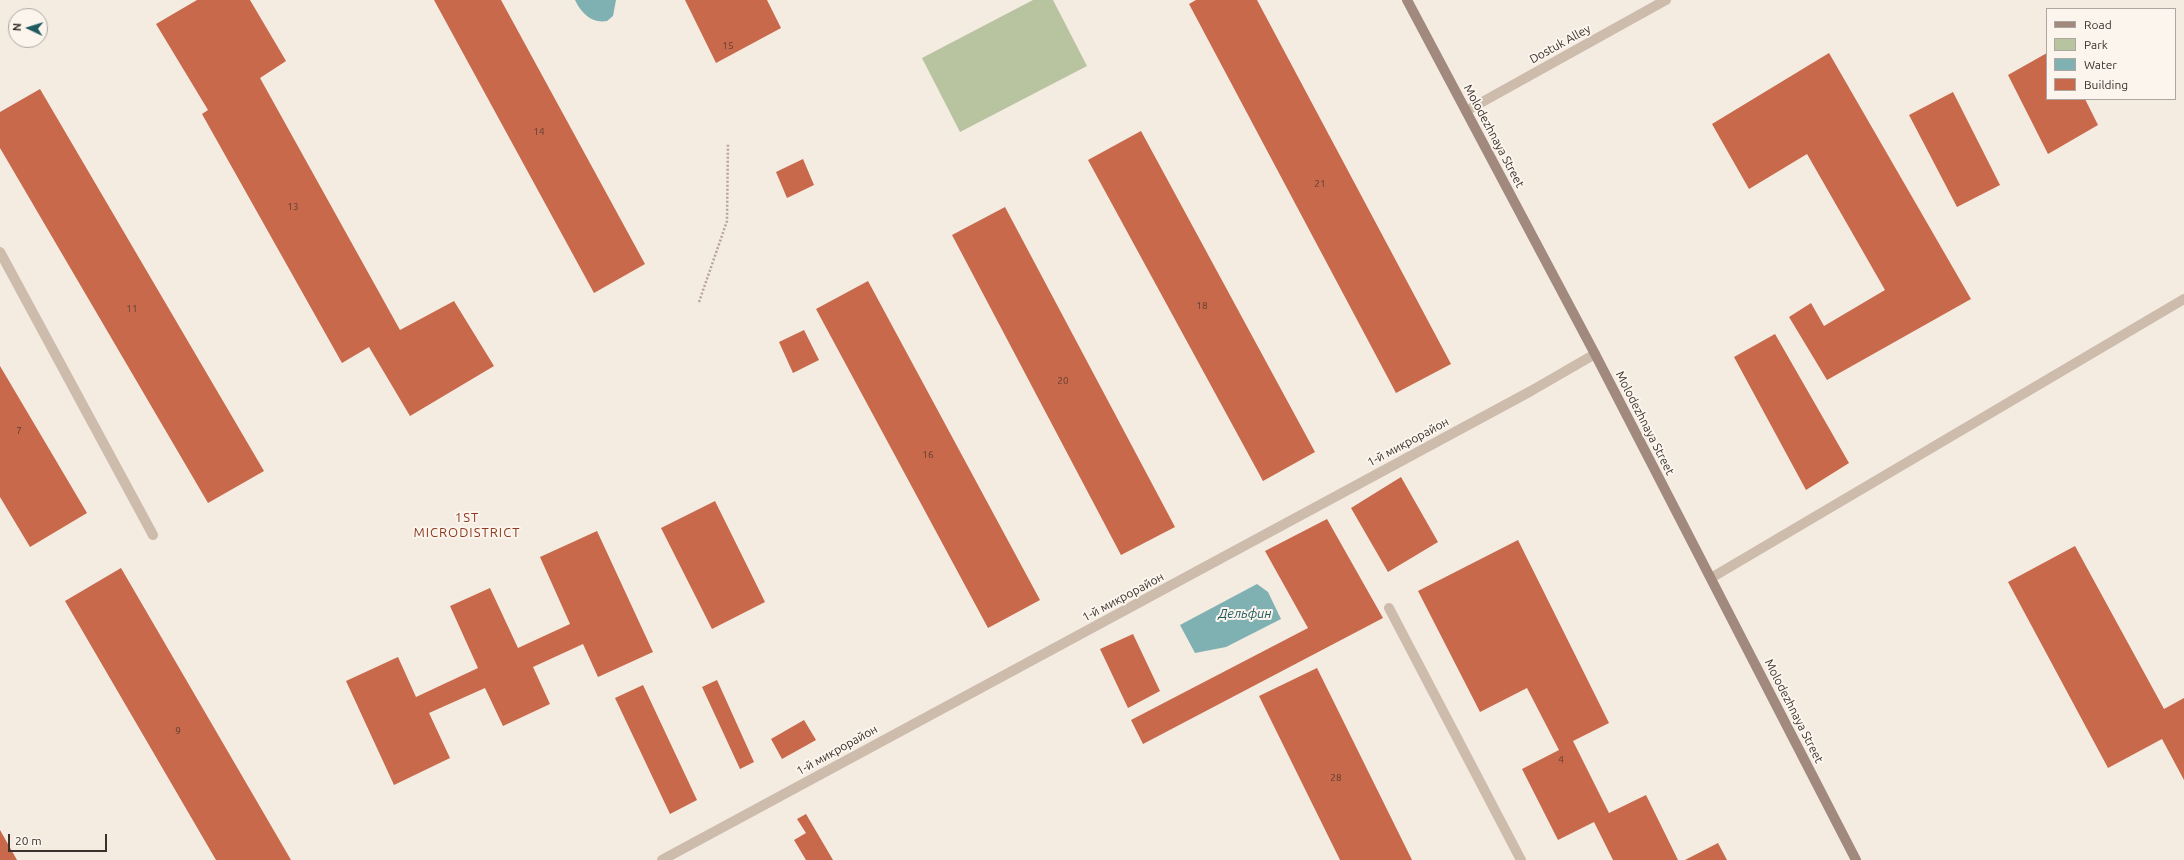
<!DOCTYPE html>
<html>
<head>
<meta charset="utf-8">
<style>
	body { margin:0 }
	#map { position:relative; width:2184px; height:860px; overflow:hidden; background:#f4ebe1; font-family:Ubuntu,sans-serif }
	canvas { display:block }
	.legend { position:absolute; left:2046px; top:8px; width:130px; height:92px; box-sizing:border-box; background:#fbf5ee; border:1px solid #aea6a0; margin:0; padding:5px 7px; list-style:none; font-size:12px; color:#3b302b }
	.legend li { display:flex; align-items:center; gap:8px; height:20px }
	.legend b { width:20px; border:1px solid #aea6a0 }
	.north { position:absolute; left:8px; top:8px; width:40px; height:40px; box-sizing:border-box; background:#fbf5ee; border:1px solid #aea6a0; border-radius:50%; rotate:274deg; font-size:11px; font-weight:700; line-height:16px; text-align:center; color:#3b302b }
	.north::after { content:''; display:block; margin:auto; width:14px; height:18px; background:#1f5a5e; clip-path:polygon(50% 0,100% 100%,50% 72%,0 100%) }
	.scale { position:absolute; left:8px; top:834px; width:99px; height:18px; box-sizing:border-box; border:2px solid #3b302b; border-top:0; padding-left:5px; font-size:12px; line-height:14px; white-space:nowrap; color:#3b302b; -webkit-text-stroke:3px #fbf5ee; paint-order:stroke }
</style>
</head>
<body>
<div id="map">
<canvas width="2184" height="860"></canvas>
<ul class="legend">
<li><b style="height:5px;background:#a18a7d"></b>Road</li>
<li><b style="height:11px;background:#b8c4a0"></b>Park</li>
<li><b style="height:11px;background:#7fb0b2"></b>Water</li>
<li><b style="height:11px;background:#c8694b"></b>Building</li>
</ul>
<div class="north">N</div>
<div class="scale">20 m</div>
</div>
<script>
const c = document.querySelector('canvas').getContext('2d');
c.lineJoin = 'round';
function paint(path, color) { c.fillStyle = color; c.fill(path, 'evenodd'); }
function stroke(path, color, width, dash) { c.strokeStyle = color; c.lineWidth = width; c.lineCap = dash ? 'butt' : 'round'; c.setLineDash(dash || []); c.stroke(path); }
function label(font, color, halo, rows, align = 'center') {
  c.font = font + ' Ubuntu,sans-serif'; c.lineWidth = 4; c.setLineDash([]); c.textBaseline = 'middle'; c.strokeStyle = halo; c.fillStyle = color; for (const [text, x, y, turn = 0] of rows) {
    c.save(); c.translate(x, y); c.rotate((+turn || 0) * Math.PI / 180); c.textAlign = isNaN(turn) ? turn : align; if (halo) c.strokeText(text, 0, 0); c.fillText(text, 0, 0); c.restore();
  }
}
paint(new Path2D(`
	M1033 0H1053L1087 66 960 132 922 58Z`), '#b8c4a0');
paint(new Path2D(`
	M575 0H616L613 16 607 21C592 24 581 13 575 0Z
	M1257 584 1268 592 1281 619 1226 647 1195 653 1180 625Z`), '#7fb0b2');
paint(new Path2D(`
	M197 0H250L286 61 260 78 400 330 454 301 494 366 410 416 369 347 342 363 202 114 208 110 156 24Z
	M434 0H501L645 264 594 293Z
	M685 0H767L781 28 716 63Z
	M1196 0H1257L1451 364 1396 393 1189 4Z
	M1829 53 1971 299 1827 380 1789 317 1811 303 1824 326 1885 290 1807 154 1749 189 1712 124Z
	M2047 53V99H2085L2098 125 2048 154 2008 75Z
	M40 89 264 471 208 503 0 148V112Z
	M1953 92 2000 185 1957 207 1909 115Z
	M1141 131 1315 452 1263 481 1088 160Z
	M803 159 814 185 787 198 776 172Z
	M1005 207 1175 527 1121 555 952 235Z
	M868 281 1040 600 988 628 816 309Z
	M804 330 819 360 793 373 779 342Z
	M1775 334 1849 463 1806 490 1734 357Z
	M0 366 87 513 30 547 0 497Z
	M1401 477 1438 542 1388 572 1351 508Z
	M715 501 765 602 712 629 661 528Z
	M1327 519 1383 618 1143 744 1131 720 1308 628 1265 551Z
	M597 531 653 652 598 677 583 644 533 667 550 704 503 726 485 688 429 713 450 758 394 785 346 681 398 657 416 697 478 668 450 606 490 588 518 648 570 624 540 557Z
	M1518 540 1609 723 1573 741 1609 813 1646 795 1678 860H1613L1594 822 1558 840 1522 769 1559 750 1527 688 1480 712 1418 591Z
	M2075 546 2164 709 2184 698V780L2162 739 2108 768 2008 582Z
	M121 568 291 860H216L65 601Z
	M1133 634 1160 691 1128 708 1100 649Z
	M1317 668 1412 860H1340L1259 696Z
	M717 680 754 762 740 769 702 687Z
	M643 685 697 800 670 814 615 698Z
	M804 720 816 740 782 759 771 739Z
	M806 814 833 860H806L794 840 806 833 797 819Z
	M0 830 17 860H0Z
	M1718 843 1727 860H1685Z`), '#c8694b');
stroke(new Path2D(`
	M699 302 727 221 728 143`), '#b9a596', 2.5, [2, 2]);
stroke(new Path2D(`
	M0 252 153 535
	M1711 578 2184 299
	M1389 608 1521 860`), '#cdbbac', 10);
stroke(new Path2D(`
	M1466 111 1666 0
	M662 860 1531 391 1595 354`), '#cdbbac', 10);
stroke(new Path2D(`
	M1407 0 1595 354 1856 860`), '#a18a7d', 10);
label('10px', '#5e3e33', null, [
	["15",728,46],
	["14",539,132],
	["21",1320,184],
	["13",293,207],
	["18",1202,306],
	["11",132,309],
	["20",1063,381],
	["7",19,431],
	["16",928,455],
	["9",178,731],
	["4",1561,760],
	["28",1336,778]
]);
label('12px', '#3b302b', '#fbf5ee', [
	["Dostuk Alley",1560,44,-29],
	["Molodezhnaya Street",1494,136,62],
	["Molodezhnaya Street",1645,423,63],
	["1-й микрорайон",1408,442,-28],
	["1-й микрорайон",1123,597,-28],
	["Molodezhnaya Street",1794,711,63],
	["1-й микрорайон",837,750,-29]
]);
c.letterSpacing = '1px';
label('13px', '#8c3b22', '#fbf5ee', [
	["1ST",467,518],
	["MICRODISTRICT",467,533]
]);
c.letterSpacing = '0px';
label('italic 13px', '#1f5a5e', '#fbf5ee', [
	["Дельфин",1245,614]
]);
</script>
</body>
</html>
